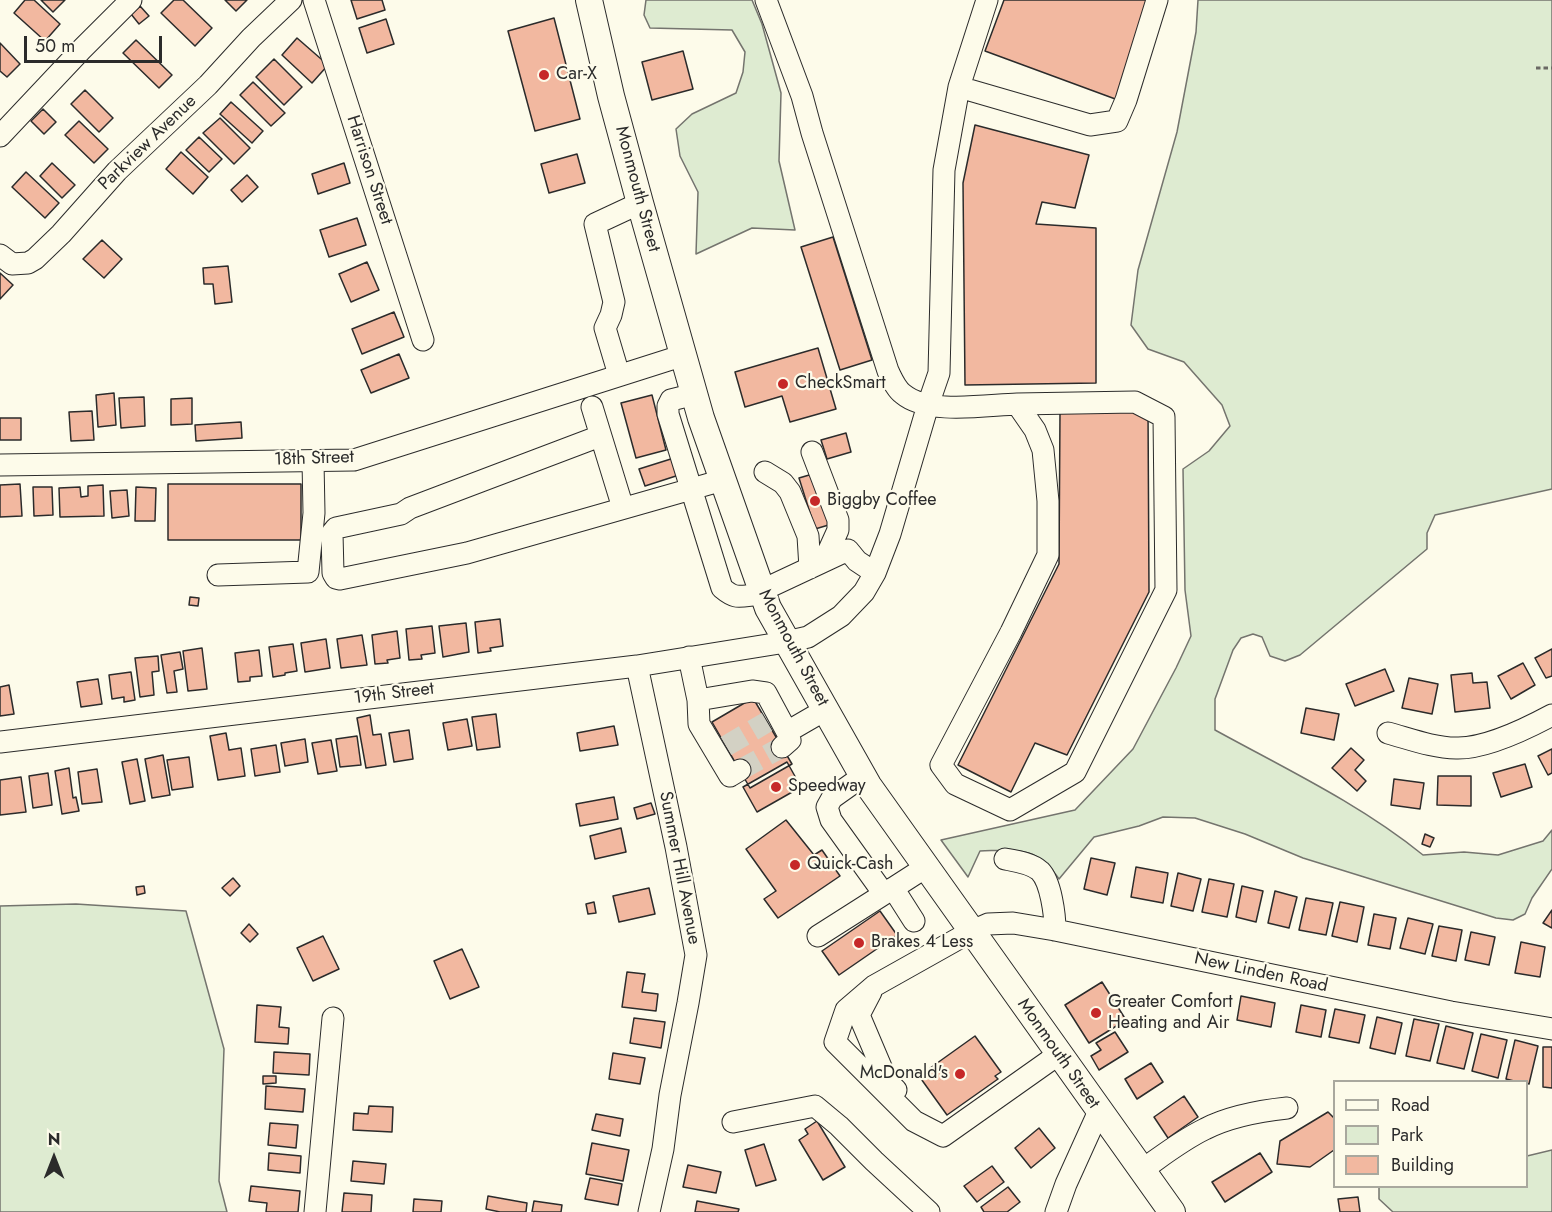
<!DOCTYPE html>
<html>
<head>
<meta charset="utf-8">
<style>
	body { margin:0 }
	#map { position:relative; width:1552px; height:1212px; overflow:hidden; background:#fdfbea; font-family:Jost,sans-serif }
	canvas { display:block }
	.legend { position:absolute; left:1333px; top:1080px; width:195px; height:108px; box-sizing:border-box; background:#fdfbea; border:2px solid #a9a89e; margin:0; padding:8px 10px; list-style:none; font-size:18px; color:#2b2b2b }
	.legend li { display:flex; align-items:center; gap:12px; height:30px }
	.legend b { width:30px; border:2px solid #a9a89e }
	.north { position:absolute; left:24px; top:1128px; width:60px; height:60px; -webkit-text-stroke:4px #fdfbea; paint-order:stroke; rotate:0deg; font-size:16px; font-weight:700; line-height:24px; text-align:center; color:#2b2b2b }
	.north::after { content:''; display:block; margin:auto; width:21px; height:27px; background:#2b2b2b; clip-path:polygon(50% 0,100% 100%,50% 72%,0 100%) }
	.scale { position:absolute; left:24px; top:36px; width:138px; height:27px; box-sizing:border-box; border:3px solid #2b2b2b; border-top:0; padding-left:8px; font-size:18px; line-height:21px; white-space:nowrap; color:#2b2b2b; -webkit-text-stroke:4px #fdfbea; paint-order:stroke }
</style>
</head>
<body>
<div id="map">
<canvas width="1552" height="1212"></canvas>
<ul class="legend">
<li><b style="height:8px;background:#fdfbea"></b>Road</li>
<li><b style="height:16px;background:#deebd1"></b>Park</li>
<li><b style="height:16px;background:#f2b8a0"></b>Building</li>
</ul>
<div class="north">N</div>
<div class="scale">50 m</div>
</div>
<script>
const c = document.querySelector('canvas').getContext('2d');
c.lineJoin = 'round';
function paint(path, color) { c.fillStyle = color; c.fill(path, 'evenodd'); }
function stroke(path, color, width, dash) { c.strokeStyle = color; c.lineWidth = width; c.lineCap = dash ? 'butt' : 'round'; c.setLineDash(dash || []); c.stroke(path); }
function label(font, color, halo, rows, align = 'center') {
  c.font = font + ' Jost,sans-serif'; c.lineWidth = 4.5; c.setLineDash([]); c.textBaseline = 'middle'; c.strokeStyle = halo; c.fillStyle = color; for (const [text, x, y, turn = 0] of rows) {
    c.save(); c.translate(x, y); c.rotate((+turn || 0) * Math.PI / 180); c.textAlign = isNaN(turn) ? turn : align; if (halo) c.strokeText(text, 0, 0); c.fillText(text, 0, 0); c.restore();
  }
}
const green = new Path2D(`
	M646 0H752L762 24 781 93 779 161 795 230 752 228 696 254 698 192 680 156 676 129 692 114 736 93 743 72 745 52 732 30 650 28 644 15Z
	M1198 0H1552V489L1435 515 1427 533V549L1300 655 1285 661 1270 656 1262 637 1253 634 1241 638 1233 650 1215 699V730C1286 769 1360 804 1423 855L1464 852 1498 855 1543 841 1552 830V869L1532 898 1525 914 1513 920 1496 918 1303 858 1245 834 1195 818 1163 817 1139 826 1094 837 1059 879C1036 845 1017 850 980 851L968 877 941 840 1075 810 1133 749 1176 668 1191 636 1185 590 1183 469 1209 451 1230 426 1222 405 1184 362 1148 349 1131 325 1138 270 1177 132 1196 32Z
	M76 904 186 911 224 1049 219 1181 227 1212H0V906Z
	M1552 1150V1212H1393L1379 1199V1187L1526 1186 1527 1156Z`);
paint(green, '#deebd1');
stroke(green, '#74746e', 1.5);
const building = new Path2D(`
	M25 0H34L60 24 45 41 14 13Z
	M41 0H65L53 12Z
	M174 0H183L212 28 195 46 161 13Z
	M225 0H247L236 11Z
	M351 0H382L385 10 357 19Z
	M1004 0H1152L1118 100 985 51Z
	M140 6 149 16 139 24 131 14Z
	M554 18 580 119 535 131 508 31Z
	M386 19 394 44 367 53 359 28Z
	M297 38 328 65 312 83 282 55Z
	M136 40 172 75 159 88 123 53Z
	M0 43 20 64 7 77 0 71Z
	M683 51 693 89 652 100 642 62Z
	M274 59 302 87 284 105 256 77Z
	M253 82 285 113 271 126 240 95Z
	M85 90 113 118 99 132 71 104Z
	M231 102 263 131 252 143 220 114Z
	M43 109 56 122 44 134 31 121Z
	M220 118 250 148 234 164 203 133Z
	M79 121 108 149 94 163 65 135Z
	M975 125 1089 155 1075 208 1042 202 1036 224 1096 228V383L965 385 963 183Z
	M199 137 222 159 209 172 186 150Z
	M181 152 208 177 193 194 166 169Z
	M577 154 585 183 549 193 541 164Z
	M52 163 75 185 62 198 40 176Z
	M344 163 350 183 318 194 312 174Z
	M26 172 59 203 45 218 12 187Z
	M247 175 258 187 242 202 231 190Z
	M357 218 366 245 329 257 320 230Z
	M833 237 872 360 840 370 801 247Z
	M102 240 122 259 104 278 83 259Z
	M367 262 379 290 351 302 339 274Z
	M228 266 232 302 215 304 213 284H204L203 268Z
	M0 273 13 285 0 299Z
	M394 312 404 337 362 354 352 329Z
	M818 348 836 409 790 422 782 396 745 407 735 372Z
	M399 354 409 378 371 393 361 370Z
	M114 393 116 425 98 427 96 395Z
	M652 395 666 450 636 458 621 403Z
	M144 397 145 426 121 428 119 398Z
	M192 398V424L171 425V399Z
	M1148 409 1149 592 1067 755 1035 743 1011 792 958 765 1059 564 1060 412Z
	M92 411 94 440 71 441 69 412Z
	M0 418H21V440H0Z
	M241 422 242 438 196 441 195 425Z
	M846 433 851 452 827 459 821 440Z
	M674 458 679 475 645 486 639 469Z
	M816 473 832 524 815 529 799 478Z
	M20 484 22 516 0 517V485Z
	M168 484H301V540H168Z
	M103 485 104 516 60 517 59 488 80 487 81 497 88 496V486Z
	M33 487H52L53 515 34 516Z
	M136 487 156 488 155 521H135Z
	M127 490 129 516 112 518 110 491Z
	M190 597 199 598 198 606 189 605Z
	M500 619 503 646 490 648 491 651 478 653 475 622Z
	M466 623 469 652 443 657 439 626Z
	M432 626 435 653 421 655 422 659 409 660 406 629Z
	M397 631 400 658 387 660 388 663 375 664 372 635Z
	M362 635 367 665 341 668 337 639Z
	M326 639 330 668 305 672 301 643Z
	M293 644 297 671 285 673V675L273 677 269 647Z
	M202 648 207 689 188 691 183 651Z
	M1552 649V676L1546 678 1535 658Z
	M259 650 262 676 250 677V681L238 682 235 653Z
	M180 652 183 669 174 671 177 692 167 693 161 655Z
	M158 656 159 671 152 672 154 695 140 697 135 658Z
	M1523 663 1535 685 1511 699 1498 676Z
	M1385 669 1394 691 1355 706 1346 684Z
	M131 672 135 700 124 702V697L112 699 109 675Z
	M1472 673 1473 683 1487 682 1490 708 1455 712 1451 675Z
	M1409 678 1438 684 1432 714 1402 708Z
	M98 679 102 704 81 707 77 682Z
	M9 685 14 714 0 716V687Z
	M753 698 792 764 750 788 712 722Z
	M1306 708 1339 714 1334 740 1301 733Z
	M496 714 500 747 477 750 472 717Z
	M370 715 373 735 381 734 386 765 366 768 357 718Z
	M467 719 472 746 448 750 443 723Z
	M614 726 618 745 580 751 577 733Z
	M409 730 413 759 394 762 389 733Z
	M226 733 229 750 241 748 245 776 218 780 210 736Z
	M357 736 361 765 340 767 336 739Z
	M305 739 308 762 285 766 281 743Z
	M331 740 337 771 318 774 312 743Z
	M276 745 280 772 255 776 251 749Z
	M1351 748 1364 760 1355 770 1366 781 1357 791 1332 768Z
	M1552 749V773L1548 775 1538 756Z
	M163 755 170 795 152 798 145 759Z
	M189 757 193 787 172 790 167 760Z
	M137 759 145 801 130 804 122 762Z
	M787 762 801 787 757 812 743 787Z
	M1525 764 1532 787 1501 797 1493 773Z
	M69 768 73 798 76 797 79 811 62 814 55 771Z
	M97 769 102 802 82 804 78 772Z
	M48 773 52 805 33 808 29 776Z
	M1438 776H1471V806L1437 805Z
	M21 777 26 812 0 815V780Z
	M1394 779 1424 783 1420 809 1391 805Z
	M614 797 618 819 580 826 576 804Z
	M651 803 655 814 637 819 634 808Z
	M786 820 814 855 822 850 840 876 778 918 764 899 776 891 746 849Z
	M621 828 626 852 595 859 590 836Z
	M1425 834 1434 838 1430 847 1422 844Z
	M1091 858 1115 863 1107 895 1084 889Z
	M1136 867 1168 873 1163 903 1131 897Z
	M1178 873 1201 879 1193 911 1171 906Z
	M233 878 240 886 230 896 222 888Z
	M1209 879 1234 884 1227 917 1202 912Z
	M144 886 145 893 137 895 136 887Z
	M1242 886 1263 891 1256 922 1236 917Z
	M649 888 655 914 619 922 613 896Z
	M1275 891 1297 897 1289 928 1268 923Z
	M1306 898 1333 903 1326 935 1299 930Z
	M594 902 596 913 588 914 586 904Z
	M1340 902 1364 907 1357 942 1332 936Z
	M1552 910V928L1543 923Z
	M880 911 897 935 839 975 822 951Z
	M1374 914 1396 918 1390 949 1368 945Z
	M1408 918 1433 924 1425 954 1400 948Z
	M249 924 258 934 250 942 241 933Z
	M1439 926 1462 930 1456 961 1432 956Z
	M1471 932 1495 937 1489 965 1465 960Z
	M323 936 339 969 313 981 297 948Z
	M1521 942 1545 947 1540 977 1515 973Z
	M462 949 479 987 450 999 434 961Z
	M627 972 645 974 642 992 658 994 656 1011 622 1007Z
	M1102 982 1126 1020 1089 1043 1065 1005Z
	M1241 996 1275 1003 1271 1027 1237 1020Z
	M257 1005 281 1007 279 1027 289 1028 288 1044 255 1042Z
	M1301 1005 1326 1010 1321 1037 1296 1032Z
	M1335 1009 1365 1015 1359 1043 1329 1037Z
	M1377 1017 1402 1023 1395 1054 1370 1048Z
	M634 1018 665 1022 661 1048 630 1043Z
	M1414 1019 1439 1024 1430 1061 1406 1056Z
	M1446 1026 1473 1033 1464 1069 1437 1063Z
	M1115 1032 1128 1052 1099 1070 1091 1056 1101 1050 1096 1043Z
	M1481 1034 1507 1040 1498 1078 1472 1071Z
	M975 1036 1001 1072 995 1076 998 1079 947 1115 919 1076Z
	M1515 1040 1538 1046 1529 1084 1526 1083V1082H1518L1506 1079Z
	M1543 1047H1552V1088L1543 1087Z
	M274 1052 310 1054 309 1075 273 1073Z
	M613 1053 645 1058 640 1084 609 1079Z
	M1151 1063 1163 1082 1137 1099 1125 1079Z
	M263 1076H276V1083L263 1084Z
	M266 1086 305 1089 303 1112 265 1109Z
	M1184 1096 1198 1117 1168 1138 1154 1117Z
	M369 1106 393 1107 392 1132 353 1130 354 1113 368 1114Z
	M1328 1112 1334 1118V1150L1310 1167 1277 1164 1280 1141Z
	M596 1114 623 1119 620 1136 592 1130Z
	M817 1121 845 1167 823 1180 799 1140 808 1134 805 1129Z
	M270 1123 298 1125 296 1148 268 1145Z
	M1039 1128 1055 1148 1031 1168 1015 1148Z
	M592 1143 629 1150 623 1181 586 1174Z
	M764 1144 776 1180 756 1186 745 1150Z
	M269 1153 301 1156 300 1173 268 1170Z
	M1260 1153 1272 1172 1225 1202 1212 1182Z
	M353 1161 386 1164 384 1184 351 1181Z
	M688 1165 721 1172 716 1193 683 1187Z
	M992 1166 1004 1182 977 1202 964 1186Z
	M590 1178 622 1184 618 1205 585 1199Z
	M251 1186 300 1191 298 1212H266L267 1203 249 1201Z
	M1008 1187 1020 1202 1007 1212H984L981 1207Z
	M344 1193 372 1195 371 1212H342Z
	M488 1196 527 1203 526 1212H500L486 1209Z
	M1358 1197 1360 1212H1340L1338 1199Z
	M414 1199 442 1201 441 1212H413Z
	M534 1201 562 1205 561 1212H532Z
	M697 1201 739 1209 738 1212H695Z`);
paint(building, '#f2b8a0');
stroke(building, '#2b2b2b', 1.5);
stroke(new Path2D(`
	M726 746 767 722
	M740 770 782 747`), '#d3d1c4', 21, [21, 10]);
const minor = new Path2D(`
	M314 0 423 340
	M766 0 802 96 812 133 888 371C892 379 896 389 903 394 928 415 986 405 1017 404L1035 430 1043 450 1048 501V555L1011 632 941 765 955 784 1010 810 1075 772 1166 590 1164 417 1135 402 1017 404
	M959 87 1090 125 1117 121 1126 100 1157 0
	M0 136 82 49 131 0
	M0 255 12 264 28 263 35 259 61 234 117 171 208 85 251 38 291 0
	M619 375 605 328 611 315 614 302 595 224 640 203
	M695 394 671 400 668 406V414L722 588C734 598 737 597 752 595L848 550 857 561 875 573
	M592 407 623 508
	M600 436 410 508 401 514 336 528 332 533 333 573 336 578 340 579 467 553 723 480
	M812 452 838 520V530L824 561
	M0 465 354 460 684 355
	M765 472 783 483 790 492 808 536 810 568
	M218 575 308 572 314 513 313 461
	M689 657 698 700 699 724 730 776 740 770
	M637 666 676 847 696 955 688 1003 670 1095 663 1149 649 1212
	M698 700 752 691 766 693 787 732 790 740 782 747
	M787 732 825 710
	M1388 733C1410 739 1434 748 1456 748 1485 749 1526 729 1552 715
	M0 742 637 666 786 642 808 637 841 616 864 592 875 573 890 534 928 405 939 373 944 170 959 87 987 0
	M1005 859C1016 861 1031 863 1040 871 1051 882 1055 915 1055 930
	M893 888 914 921
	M884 894 926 867
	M818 936 884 894 831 820 827 807 832 798 863 776
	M871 992 859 1015 887 1081 896 1090
	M1059 1054 943 1136 914 1121 835 1042 846 1010 874 986 972 931 988 924 1013 923 1055 930 1451 1012 1552 1029
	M733 1122 815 1106 839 1126 874 1161 929 1212
	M1142 1170C1162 1156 1182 1140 1205 1129 1230 1116 1259 1111 1287 1108
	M315 1212 333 1018
	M1056 1212 1066 1184 1099 1111`);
const major = new Path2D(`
	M589 0 611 96 640 203 701 418 768 608 868 785 1172 1212`);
stroke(minor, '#2b2b2b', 23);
stroke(major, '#2b2b2b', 28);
stroke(new Path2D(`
	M1536 68H1552`), '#6a6964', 3, [4.5, 3]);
stroke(minor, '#fdfbea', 21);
stroke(major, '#fdfbea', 26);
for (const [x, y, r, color] of [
	[544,75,6,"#c62828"],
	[783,384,6,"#c62828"],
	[815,501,6,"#c62828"],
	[776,787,6,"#c62828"],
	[795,865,6,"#c62828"],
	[859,943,6,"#c62828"],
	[1096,1013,6,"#c62828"],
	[960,1074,6,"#c62828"]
]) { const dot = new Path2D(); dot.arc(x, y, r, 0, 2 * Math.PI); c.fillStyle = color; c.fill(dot); stroke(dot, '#fdfbea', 2); }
label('18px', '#2b2b2b', '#fdfbea', [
	["Car-X",556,75],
	["CheckSmart",795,384],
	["Biggby Coffee",827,501],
	["Speedway",788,787],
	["Quick-Cash",807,865],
	["Brakes 4 Less",871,943],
	["Greater Comfort",1108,1003],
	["Heating and Air",1108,1024],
	["McDonald's",948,1074,"right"]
], 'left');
label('18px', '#2b2b2b', '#fdfbea', [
	["Parkview Avenue",148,143,-44],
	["Harrison Street",369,170,72],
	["Monmouth Street",637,189,75],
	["18th Street",314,459,-2],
	["Monmouth Street",793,648,62],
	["19th Street",394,694,-7],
	["Summer Hill Avenue",679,868,79],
	["New Linden Road",1261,973,12],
	["Monmouth Street",1058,1054,55]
]);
</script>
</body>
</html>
